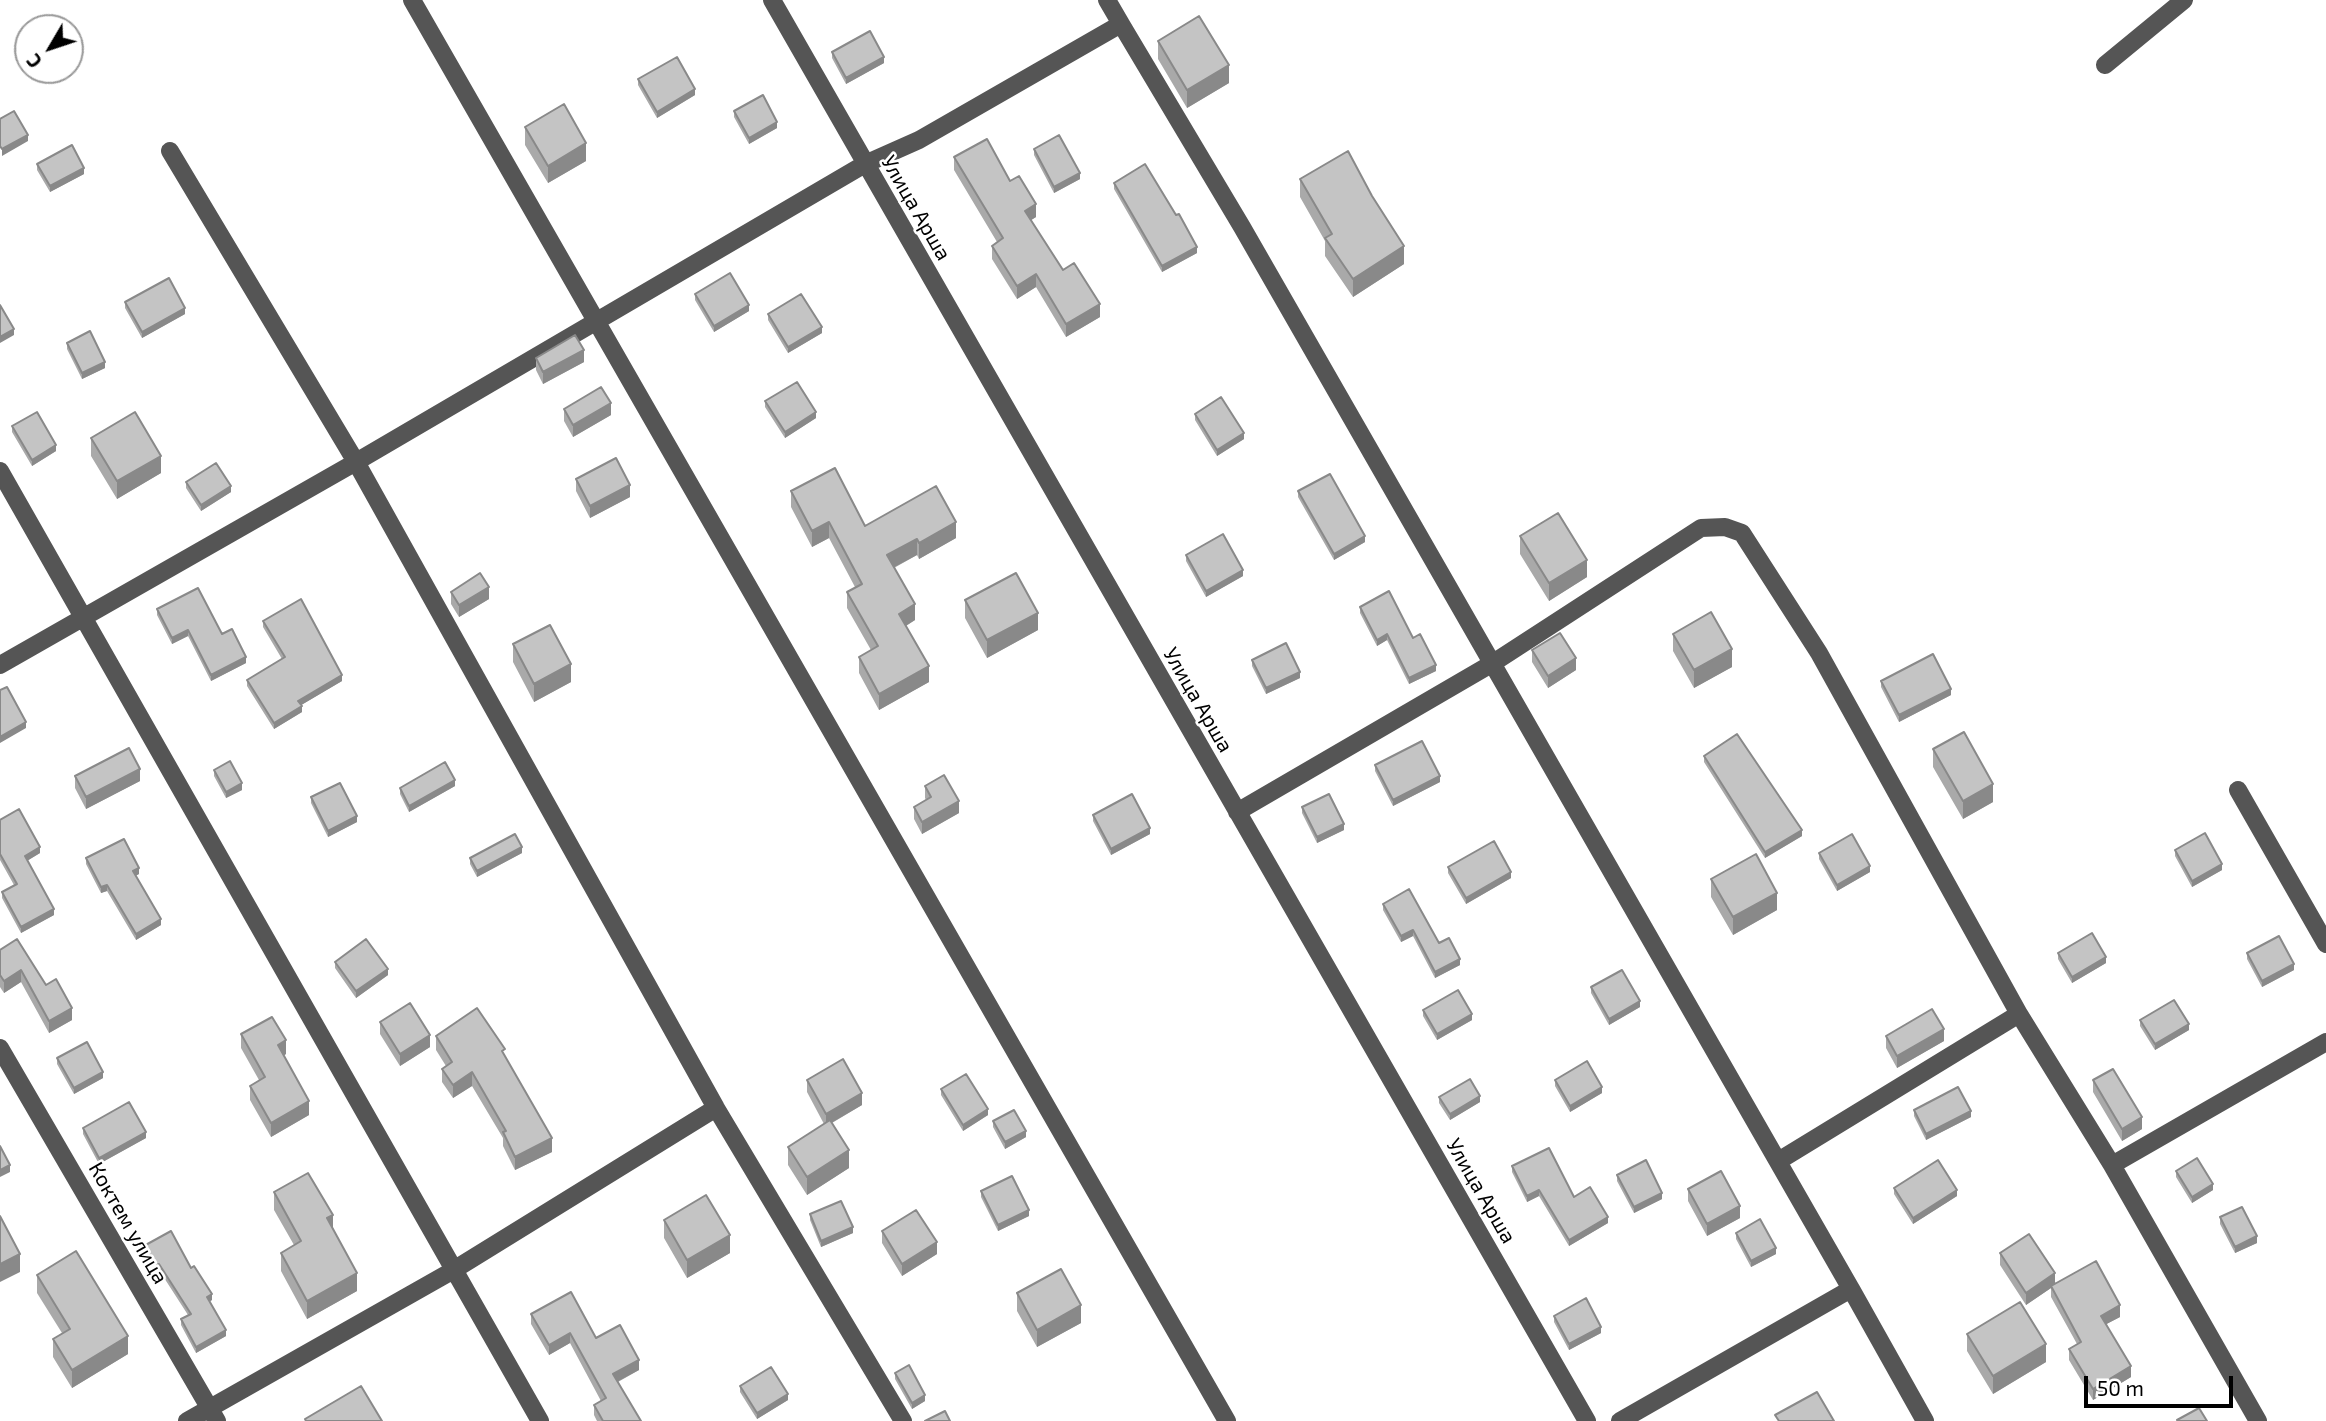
<!DOCTYPE html>
<html>
<head>
<meta charset="utf-8">
<style>
	body { margin:0 }
	#map { position:relative; width:2326px; height:1421px; overflow:hidden; background:#fff; font-family:"Exo 2",sans-serif }
	canvas { display:block }
	.north { position:absolute; left:14px; top:14px; width:70px; height:70px; box-sizing:border-box; background:#fff; border:2px solid #999; border-radius:50%; rotate:231deg; font-size:19px; font-weight:700; line-height:28px; text-align:center; color:#000 }
	.north::after { content:''; display:block; margin:auto; width:24px; height:32px; background:#000; clip-path:polygon(50% 0,100% 100%,50% 72%,0 100%) }
	.scale { position:absolute; left:2084px; top:1376px; width:149px; height:32px; box-sizing:border-box; border:4px solid #000; border-top:0; padding-left:9px; font-size:21px; line-height:24px; white-space:nowrap; color:#000; -webkit-text-stroke:5px #fff; paint-order:stroke }
</style>
</head>
<body>
<div id="map">
<canvas width="2326" height="1421"></canvas>
<div class="north">С</div>
<div class="scale">50 m</div>
</div>
<script>
const c = document.querySelector('canvas').getContext('2d');
c.lineJoin = 'round';
function stroke(path, color, width, dash) { c.strokeStyle = color; c.lineWidth = width; c.lineCap = dash ? 'butt' : 'round'; c.setLineDash(dash || []); c.stroke(path); }
function paint(path, color) { c.fillStyle = color; c.fill(path, 'evenodd'); }
function label(font, color, halo, rows, align = 'center') {
  c.font = font + ' "Exo 2",sans-serif'; c.lineWidth = 5; c.setLineDash([]); c.textBaseline = 'middle'; c.strokeStyle = halo; c.fillStyle = color; for (const [text, x, y, turn = 0] of rows) {
    c.save(); c.translate(x, y); c.rotate((+turn || 0) * Math.PI / 180); c.textAlign = isNaN(turn) ? turn : align; if (halo) c.strokeText(text, 0, 0); c.fillText(text, 0, 0); c.restore();
  }
}
stroke(new Path2D(`
	M412 0 1227 1421
	M772 0 1587 1421
	M1107 0 1121 24
	M2105 65 2184 0
	M170 151 356 462 716 1108 903 1421
	M0 471 540 1421
	M0 665 356 462 865 164 919 140 1121 24 1242 227 1851 1289 1620 1421
	M2238 790 2326 944
	M1237 812 1493 663 1701 528 1725 527 1742 533 1819 653 2019 1014 2112 1165 2258 1421
	M0 1048 217 1421
	M1780 1160 2019 1014
	M2112 1165 2326 1042
	M1851 1289 1925 1421
	M187 1421 452 1271 716 1108`), '#555', 18);
paint(new Path2D(`
	M1158 41 1229 83 1187 108 1158 59Z
	M832 52 884 63 846 84 832 58Z
	M638 79 695 95 657 118 638 85Z
	M734 111 777 128 749 144 734 117Z
	M525 127 586 161 548 183 525 145Z
	M1034 149 1080 179 1054 193 1034 155Z
	M954 157 1010 181 1036 217 1031 220 1063 270 1100 317 1066 337 1036 287 1017 299 992 259V246L997 242 954 170Z
	M37 164 84 174 50 192 37 170Z
	M1300 179 1404 264 1353 297 1325 256V241L1300 197Z
	M1114 183 1197 253 1162 272 1114 189Z
	M695 294 749 311 714 332 695 300Z
	M125 302 185 314 142 338 125 308Z
	M768 314 822 333 788 353 768 320Z
	M67 343 105 368 82 379 67 349Z
	M536 358 584 362 543 384 536 370Z
	M765 401 816 418 785 438 765 407Z
	M564 409 611 415 573 437 564 421Z
	M1195 414 1244 439 1217 456 1195 420Z
	M12 426 56 451 32 466 12 432Z
	M91 438 161 473 117 499 91 456Z
	M576 479 630 497 590 518 576 491Z
	M186 482 231 492 201 511 186 488Z
	M791 491 865 526 956 538 919 559 917 555 894 568 915 620 906 626 929 682 879 710 859 673V657L871 650 847 608V592L855 587 829 538 812 547 791 507Z
	M1298 491 1365 542 1334 560 1298 497Z
	M1520 536 1587 577 1549 601 1520 554Z
	M1186 555 1243 576 1206 597 1186 561Z
	M451 592 489 599 459 617 451 604Z
	M965 600 1038 630 987 658 965 618Z
	M1360 607 1436 671 1409 684 1387 640 1377 646 1360 613Z
	M157 609 222 634 246 663 211 681 188 636 172 644 157 615Z
	M263 621 342 681 301 705 302 712 274 729 247 686V680L282 659 263 627Z
	M1673 634 1732 667 1694 688 1673 651Z
	M513 644 571 682 534 702 513 662Z
	M1532 650 1576 670 1548 688 1532 662Z
	M1252 660 1300 678 1266 694 1252 666Z
	M1881 681 1951 695 1899 722 1881 687Z
	M1933 749 1993 802 1963 819 1933 767Z
	M1704 756 1802 836 1765 858 1704 762Z
	M1375 765 1440 782 1393 806 1375 771Z
	M214 770 242 790 226 798 214 776Z
	M75 776 140 781 86 809 75 788Z
	M455 786 409 812 400 794V788Z
	M925 786 959 813 922 834 914 819V807L926 800 925 798Z
	M311 797 357 822 328 837 311 803Z
	M1302 807 1344 830 1317 843 1302 813Z
	M1093 815 1150 834 1111 855 1093 821Z
	M0 820 40 853 27 861 54 915 21 933 2 898V892L14 885 0 860Z
	M2175 850 2222 870 2192 887 2175 856Z
	M522 853 477 877 470 864V858Z
	M1819 853 1870 872 1837 891 1819 859Z
	M86 858 139 874 135 876 161 925 136 940 107 891 101 893 86 864Z
	M1448 867 1511 878 1466 904 1448 873Z
	M1711 879 1777 910 1733 935 1711 897Z
	M1383 904 1460 965 1435 978 1413 936 1401 942 1383 910Z
	M0 950 46 985 72 1020 49 1033 21 982 4 993 0 987Z
	M2058 953 2106 963 2072 983 2058 959Z
	M2247 953 2294 970 2262 987 2247 959Z
	M335 962 388 975 356 998 335 968Z
	M1591 987 1640 1007 1609 1025 1591 993Z
	M1423 1010 1472 1020 1437 1040 1423 1016Z
	M2140 1020 2189 1030 2155 1050 2140 1026Z
	M380 1022 430 1047 400 1066 380 1034Z
	M241 1034 286 1054 284 1055 309 1115 271 1137 250 1100V1086L259 1080 241 1048Z
	M436 1036 505 1057 552 1152 515 1170 503 1146V1138L472 1086 453 1098 442 1082V1069L446 1066 436 1050Z
	M1886 1036 1944 1041 1897 1068 1886 1048Z
	M57 1058 103 1078 74 1094 57 1064Z
	M807 1080 862 1105 832 1123 849 1168 807 1195 788 1165V1147L824 1124 807 1092Z
	M1555 1080 1602 1093 1570 1112 1555 1086Z
	M2093 1080 2142 1129 2122 1141 2093 1092Z
	M941 1089 988 1115 963 1131 941 1095Z
	M1439 1097 1480 1102 1450 1120 1439 1103Z
	M1914 1110 1971 1117 1926 1140 1914 1116Z
	M993 1121 1026 1137 1005 1149 993 1127Z
	M83 1128 146 1138 99 1164 83 1134Z
	M1512 1166 1574 1197 1608 1223 1569 1246 1539 1196 1527 1202 1512 1172Z
	M2176 1171 2213 1190 2192 1203 2176 1177Z
	M1617 1175 1662 1199 1634 1213 1617 1181Z
	M1894 1188 1957 1196 1913 1224 1894 1194Z
	M1688 1189 1740 1218 1707 1236 1688 1201Z
	M981 1191 1029 1216 998 1231 981 1197Z
	M274 1192 357 1291 307 1319 281 1271V1253L294 1245 274 1210Z
	M810 1214 853 1233 821 1247 810 1220Z
	M2220 1217 2257 1243 2235 1253 2220 1224Z
	M664 1220 730 1253 687 1278 664 1238Z
	M882 1231 937 1254 902 1276 882 1243Z
	M1736 1233 1776 1254 1751 1267 1736 1239Z
	M142 1247 191 1268 212 1300 210 1301 226 1336 196 1353 181 1325V1319L188 1315 159 1270 153 1273 142 1253Z
	M2000 1253 2120 1317 2106 1324 2131 1377 2093 1400 2069 1360V1349L2077 1344 2051 1297V1288L2026 1305 2000 1265Z
	M37 1275 128 1354 72 1388 53 1357V1339L62 1333 37 1293Z
	M1017 1293 1081 1323 1037 1347 1017 1311Z
	M531 1314 596 1338 639 1370 618 1382 641 1421H597L594 1415V1405L601 1401 570 1343 549 1355 531 1324Z
	M1554 1316 1601 1333 1569 1350 1554 1322Z
	M1967 1334 2046 1362 1993 1394 1967 1351Z
	M895 1373 925 1401 912 1409 895 1379Z
	M740 1386 788 1400 757 1419 740 1392Z`), '#a9a9a9');
paint(new Path2D(`
	M884 57V63L846 84V78Z
	M1229 65V83L1187 108V90Z
	M695 89V95L657 118V112Z
	M777 122V128L749 144V138Z
	M28 135V141L2 156V149Z
	M586 143V161L548 183V166Z
	M84 168V174L50 192V186Z
	M1080 173V179L1054 193V187Z
	M1036 204V217L1025 224V211Z
	M1404 246V264L1353 297V279Z
	M1197 247V253L1162 272V266Z
	M1036 274V287L1017 299V286Z
	M1100 304V317L1066 337V324Z
	M749 305V311L714 332V326Z
	M185 308V314L142 338V332Z
	M822 327V333L788 353V347Z
	M14 329V335L0 343V337Z
	M584 350V362L543 384V372Z
	M105 362V368L82 379V373Z
	M611 403V415L573 437V425Z
	M816 412V418L785 438V432Z
	M1244 433V439L1217 456V450Z
	M56 445V451L32 466V460Z
	M161 456V473L117 499V481Z
	M630 485V497L590 518V506Z
	M231 486V492L201 511V505Z
	M829 522V538L812 547V531Z
	M956 522V538L919 559V543Z
	M1365 536V542L1334 560V554Z
	M917 539V555L887 571V555Z
	M1587 560V577L1549 601V583Z
	M1243 570V576L1206 597V591Z
	M489 587V599L459 617V605Z
	M915 604V620L899 630V614Z
	M1038 613V630L987 658V640Z
	M188 630V636L172 644V638Z
	M1387 634V640L1377 646V640Z
	M1732 649V667L1694 688V670Z
	M246 657V663L211 681V675Z
	M1576 658V670L1548 688V676Z
	M571 664V682L534 702V684Z
	M1436 665V671L1409 684V678Z
	M929 666V682L879 710V694Z
	M1300 672V678L1266 694V688Z
	M342 675V681L298 707V701Z
	M1951 689V695L1899 722V715Z
	M302 706V712L274 729V723Z
	M26 722V728L0 743V737Z
	M140 769V781L86 809V797Z
	M1440 776V782L1393 806V800Z
	M455 780V786L409 812V806Z
	M242 783V790L226 798V792Z
	M1993 784V802L1963 819V801Z
	M959 801V813L922 834V822Z
	M357 816V822L328 837V831Z
	M1344 824V830L1317 843V837Z
	M1150 828V834L1111 855V849Z
	M1802 830V836L1765 858V852Z
	M40 847V853L25 862V856Z
	M522 847V853L477 877V871Z
	M2222 864V870L2192 887V881Z
	M1870 866V872L1837 891V885Z
	M139 868V874L133 877V871Z
	M1511 872V878L1466 904V898Z
	M107 885V891L101 893V887Z
	M1777 893V910L1733 935V917Z
	M54 909V915L21 933V927Z
	M161 919V925L136 940V934Z
	M1413 930V936L1401 942V936Z
	M2106 957V963L2072 983V977Z
	M1460 959V965L1435 978V972Z
	M2294 964V970L2262 987V981Z
	M388 969V975L356 998V991Z
	M21 970V982L4 993V981Z
	M1640 1001V1007L1609 1025V1019Z
	M72 1008V1020L49 1033V1021Z
	M1472 1014V1020L1437 1040V1034Z
	M2189 1024V1030L2155 1050V1044Z
	M1944 1029V1041L1897 1068V1056Z
	M430 1035V1047L400 1066V1054Z
	M286 1040V1054L278 1059V1045Z
	M103 1072V1078L74 1094V1088Z
	M472 1072V1086L453 1098V1085Z
	M1602 1087V1093L1570 1112V1106Z
	M862 1093V1105L826 1126V1114Z
	M1480 1096V1102L1450 1120V1114Z
	M309 1101V1115L271 1137V1123Z
	M988 1109V1115L963 1131V1125Z
	M1971 1111V1117L1926 1140V1134Z
	M2142 1117V1129L2122 1141V1129Z
	M1026 1131V1137L1005 1149V1142Z
	M146 1132V1138L99 1164V1158Z
	M552 1138V1152L515 1170V1157Z
	M849 1150V1168L807 1195V1177Z
	M10 1165V1172L0 1177V1170Z
	M2213 1184V1190L2192 1203V1197Z
	M1539 1190V1196L1527 1202V1196Z
	M1957 1190V1196L1913 1224V1218Z
	M1662 1193V1199L1634 1213V1207Z
	M1740 1206V1218L1707 1236V1224Z
	M1029 1210V1216L998 1231V1225Z
	M333 1215V1233L327 1218Z
	M1608 1217V1223L1569 1246V1240Z
	M853 1227V1233L821 1247V1241Z
	M730 1235V1253L687 1278V1260Z
	M2257 1236V1243L2235 1253V1247Z
	M937 1242V1254L902 1276V1264Z
	M1776 1248V1254L1751 1267V1261Z
	M20 1254V1272L0 1282V1264Z
	M159 1264V1270L153 1273V1267Z
	M357 1273V1291L307 1319V1301Z
	M2055 1273V1285L2051 1286V1288L2026 1305V1293Z
	M212 1294V1300L207 1303V1297Z
	M1081 1305V1323L1037 1347V1330Z
	M2120 1305V1317L2101 1327V1316Z
	M1601 1327V1333L1569 1350V1344Z
	M226 1330V1336L196 1353V1347Z
	M570 1333V1343L549 1355V1345Z
	M128 1336V1354L72 1388V1370Z
	M2046 1344V1362L1993 1394V1376Z
	M639 1360V1370L613 1384V1374Z
	M2131 1366V1377L2093 1400V1389Z
	M788 1394V1400L757 1419V1413Z
	M925 1395V1401L912 1409V1403Z`), '#898989');
const building = new Path2D(`
	M1199 16 1229 65 1187 90 1158 41Z
	M870 31 884 57 846 78 832 52Z
	M677 57 695 89 657 112 638 79Z
	M763 95 777 122 749 138 734 111Z
	M564 104 586 143 548 166 525 127Z
	M14 111 28 135 2 149 0 146V119Z
	M1059 135 1080 173 1054 187 1034 149Z
	M987 139 1010 181 1019 176 1036 204 1025 211 1063 270 1074 263 1100 304 1066 324 1036 274 1017 286 992 246 1003 238 954 157Z
	M72 145 84 168 50 186 37 164Z
	M1348 151 1372 196 1404 246 1353 279 1325 238 1332 234 1300 179Z
	M1145 164 1176 215 1179 214 1197 247 1162 266 1114 183Z
	M730 273 749 305 714 326 695 294Z
	M169 278 185 308 142 332 125 302Z
	M801 294 822 327 788 347 768 314Z
	M0 305 14 329 0 337Z
	M90 331 105 362 82 373 67 343Z
	M575 335 584 350 543 372 536 358Z
	M797 382 816 412 785 432 765 401Z
	M601 387 611 403 573 425 564 409Z
	M1221 397 1244 433 1217 450 1195 414Z
	M37 412 56 445 32 460 12 426Z
	M135 412 161 456 117 481 91 438Z
	M616 458 630 485 590 506 576 479Z
	M216 463 231 486 201 505 186 482Z
	M835 468 865 526 936 486 956 522 919 543 917 539 887 555 915 604 899 614 929 666 879 694 859 657 878 646 847 592 862 584 829 522 812 531 791 491Z
	M1330 474 1365 536 1334 554 1298 491Z
	M1558 513 1587 560 1549 583 1520 536Z
	M1223 534 1243 570 1206 591 1186 555Z
	M480 573 489 587 459 605 451 592Z
	M1016 573 1038 613 987 640 965 600Z
	M198 588 222 634 232 629 246 657 211 675 188 630 172 638 157 609Z
	M1389 591 1413 638 1420 634 1436 665 1409 678 1387 634 1377 640 1360 607Z
	M301 599 342 675 298 701 302 706 274 723 247 680 285 657 263 621Z
	M1711 612 1732 649 1694 670 1673 634Z
	M550 625 571 664 534 684 513 644Z
	M1560 633 1576 658 1548 676 1532 650Z
	M1286 643 1300 672 1266 688 1252 660Z
	M1933 654 1951 689 1899 715 1881 681Z
	M7 687 26 722 0 737V690Z
	M1964 732 1993 784 1963 801 1933 749Z
	M1737 734 1802 830 1765 852 1704 756Z
	M1422 741 1440 776 1393 800 1375 765Z
	M129 748 140 769 86 797 75 776Z
	M230 761 242 783 226 792 214 770Z
	M445 762 455 780 409 806 400 788Z
	M944 775 959 801 922 822 914 807 931 797 925 786Z
	M340 783 357 816 328 831 311 797Z
	M1132 794 1150 828 1111 849 1093 815Z
	M1329 794 1344 824 1317 837 1302 807Z
	M19 809 40 847 25 856 54 909 21 927 2 892 17 884 0 854V820Z
	M2205 833 2222 864 2192 881 2175 850Z
	M515 834 522 847 477 871 470 858Z
	M1852 834 1870 866 1837 885 1819 853Z
	M124 839 139 868 133 871 161 919 136 934 107 885 101 887 86 858Z
	M1494 841 1511 872 1466 898 1448 867Z
	M1756 854 1777 893 1733 917 1711 879Z
	M1409 889 1439 943 1449 938 1460 959 1435 972 1413 930 1401 936 1383 904Z
	M2092 933 2106 957 2072 977 2058 953Z
	M2279 936 2294 964 2262 981 2247 953Z
	M17 939 46 985 56 979 72 1008 49 1021 21 970 4 981 0 975V950Z
	M366 939 388 969 356 991 335 962Z
	M1622 970 1640 1001 1609 1019 1591 987Z
	M1458 990 1472 1014 1437 1034 1423 1010Z
	M2174 1000 2189 1024 2155 1044 2140 1020Z
	M410 1003 430 1035 400 1054 380 1022Z
	M477 1008 505 1049 502 1051 552 1138 515 1157 503 1132 506 1131 472 1072 453 1085 442 1069 452 1062 436 1036Z
	M1932 1009 1944 1029 1897 1056 1886 1036Z
	M272 1017 286 1040 278 1045 309 1101 271 1123 250 1086 265 1077 241 1034Z
	M87 1042 103 1072 74 1088 57 1058Z
	M843 1059 862 1093 826 1114 807 1080Z
	M1587 1061 1602 1087 1570 1106 1555 1080Z
	M2113 1069 2142 1117 2122 1129 2093 1080Z
	M966 1074 988 1109 963 1125 941 1089Z
	M1470 1079 1480 1096 1450 1114 1439 1097Z
	M1958 1087 1971 1111 1926 1134 1914 1110Z
	M129 1102 146 1132 99 1158 83 1128Z
	M1014 1110 1026 1131 1005 1142 993 1121Z
	M830 1120 849 1150 807 1177 788 1147Z
	M0 1146 10 1165 0 1170Z
	M1549 1148 1574 1197 1590 1187 1608 1217 1569 1240 1539 1190 1527 1196 1512 1166Z
	M2197 1158 2213 1184 2192 1197 2176 1171Z
	M1646 1160 1662 1193 1634 1207 1617 1175Z
	M1938 1160 1957 1190 1913 1218 1894 1188Z
	M1721 1171 1740 1206 1707 1224 1688 1189Z
	M308 1173 333 1215 327 1218 357 1273 307 1301 281 1253 301 1241 274 1192Z
	M1012 1176 1029 1210 998 1225 981 1191Z
	M706 1195 730 1235 687 1260 664 1220Z
	M841 1201 853 1227 821 1241 810 1214Z
	M2242 1207 2257 1236 2235 1247 2220 1217Z
	M916 1210 937 1242 902 1264 882 1231Z
	M0 1216 20 1254 0 1264Z
	M1760 1219 1776 1248 1751 1261 1736 1233Z
	M171 1231 191 1268 194 1266 212 1294 207 1297 226 1330 196 1347 181 1319 191 1314 159 1264 153 1267 142 1247Z
	M2029 1234 2055 1273 2026 1293 2000 1253Z
	M76 1251 128 1336 72 1370 53 1339 70 1329 37 1275Z
	M2096 1261 2120 1305 2101 1316 2131 1366 2093 1389 2069 1349 2081 1342 2051 1286Z
	M1061 1269 1081 1305 1037 1330 1017 1293Z
	M571 1292 596 1338 620 1325 639 1360 613 1374 641 1421H603L594 1405 606 1398 570 1333 549 1345 531 1314Z
	M1586 1298 1601 1327 1569 1344 1554 1316Z
	M2020 1302 2046 1344 1993 1376 1967 1334Z
	M909 1365 925 1395 912 1403 895 1373Z
	M771 1367 788 1394 757 1413 740 1386Z
	M361 1386 382 1421H306L305 1419Z
	M1817 1392 1834 1421H1779L1775 1415Z
	M2199 1408 2207 1421H2178L2177 1420Z
	M945 1411 950 1421H925Z`);
paint(building, '#c4c4c4');
stroke(building, '#898989', 2);
label('21px', '#000', '#fff', [
	["Улица Арша",916,208,60],
	["Улица Арша",1198,700,60],
	["Улица Арша",1481,1191,60],
	["Коктем улица",128,1223,60]
]);
</script>
</body>
</html>
